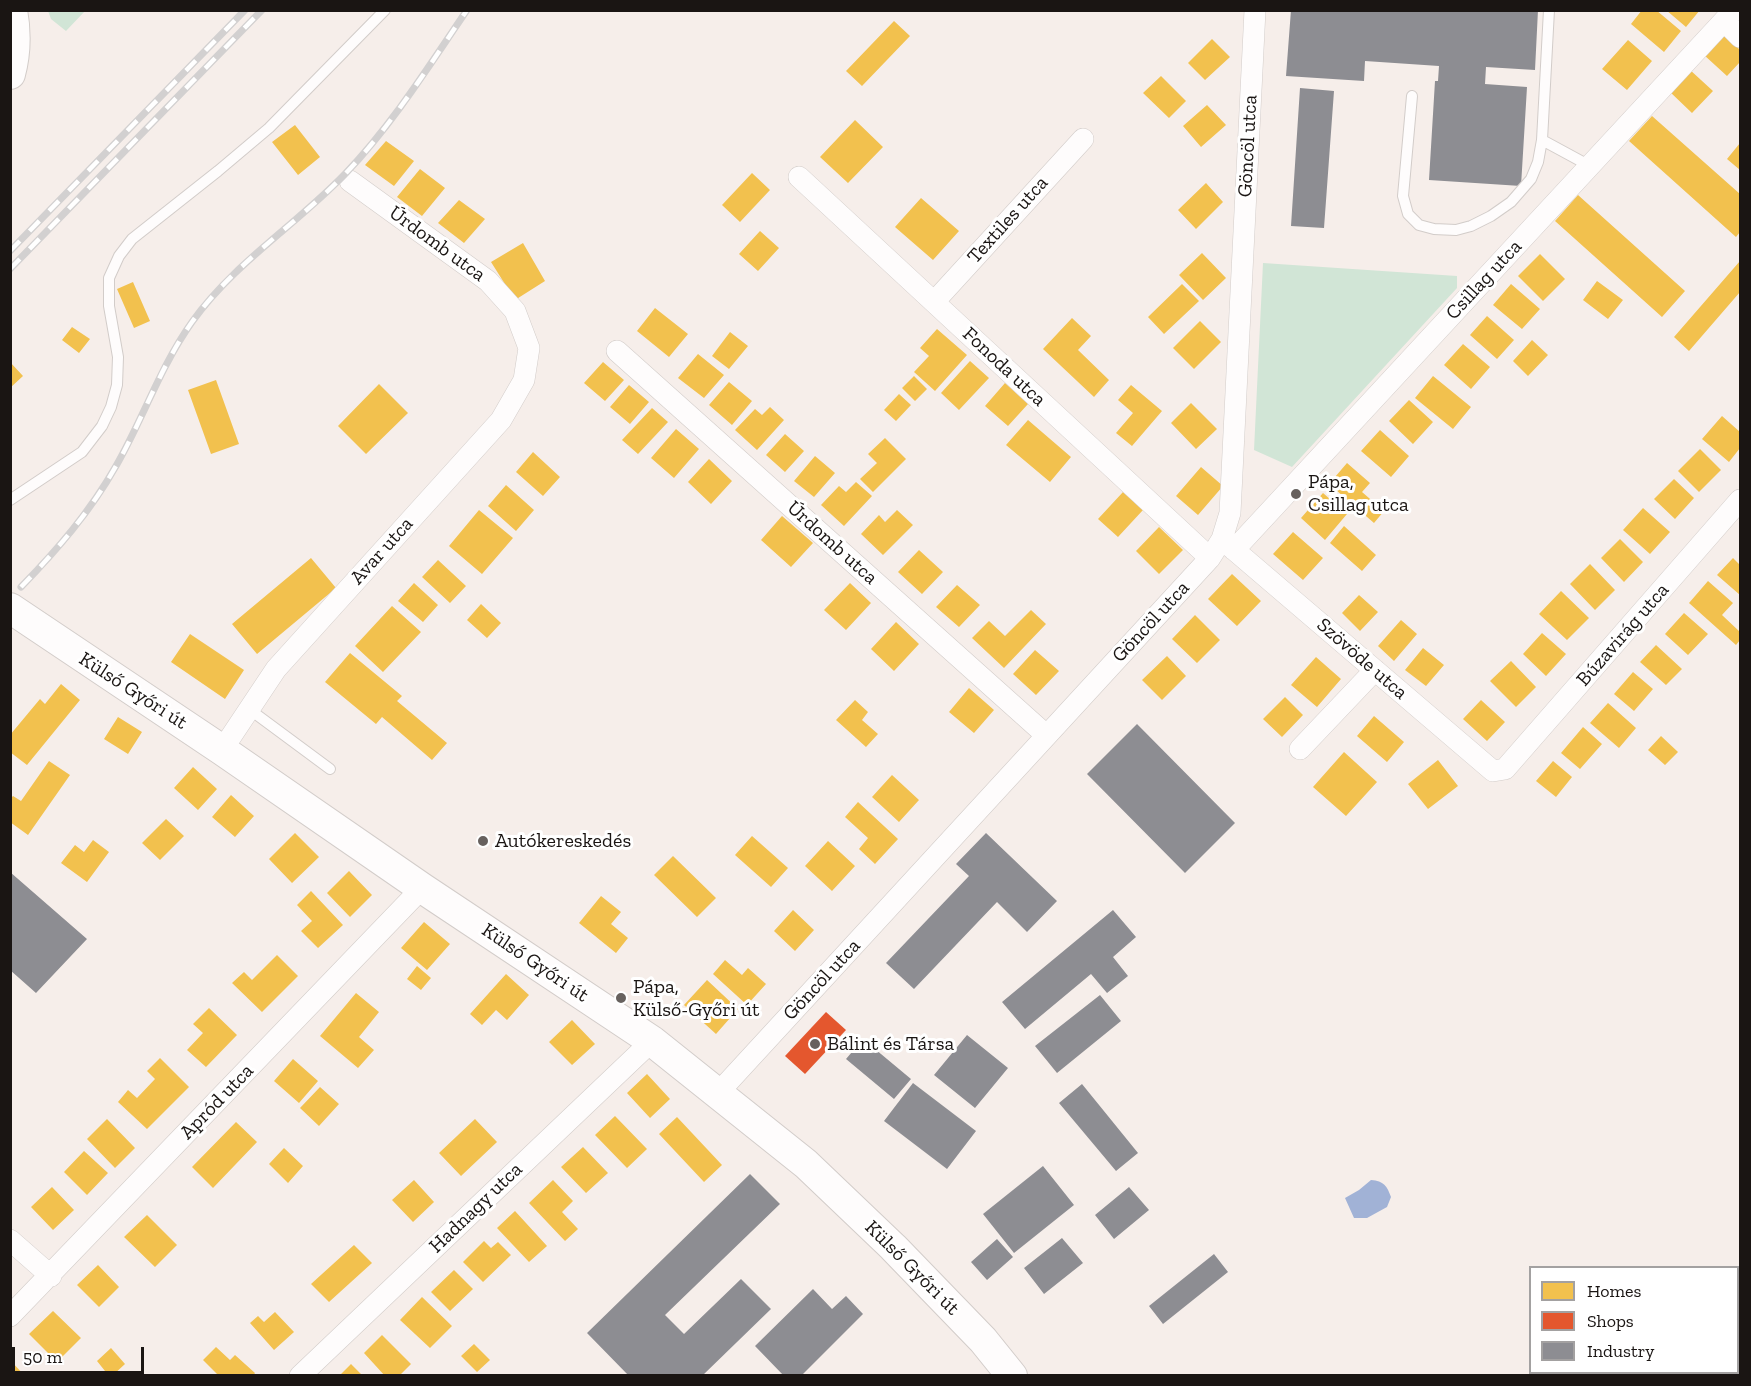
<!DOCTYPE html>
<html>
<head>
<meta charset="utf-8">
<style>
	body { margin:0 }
	#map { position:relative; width:1751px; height:1386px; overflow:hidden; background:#f6eeea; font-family:"Zilla Slab",serif }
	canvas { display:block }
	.frame { position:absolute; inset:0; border:12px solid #1a1513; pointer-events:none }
	.legend { position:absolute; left:1529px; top:1266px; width:210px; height:108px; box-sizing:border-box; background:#fff; border:2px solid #a3a1a1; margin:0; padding:8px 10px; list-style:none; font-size:18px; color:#1a1513 }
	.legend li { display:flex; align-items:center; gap:12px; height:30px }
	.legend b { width:30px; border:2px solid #a3a1a1 }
	.scale { position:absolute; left:12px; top:1347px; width:132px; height:27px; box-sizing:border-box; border:3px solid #1a1513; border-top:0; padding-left:8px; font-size:18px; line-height:21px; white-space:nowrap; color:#1a1513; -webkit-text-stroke:4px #fff; paint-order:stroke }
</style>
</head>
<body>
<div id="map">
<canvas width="1751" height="1386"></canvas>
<div class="frame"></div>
<ul class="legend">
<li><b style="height:16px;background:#f2c14e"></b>Homes</li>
<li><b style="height:16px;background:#e4572e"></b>Shops</li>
<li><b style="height:16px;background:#8d8d92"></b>Industry</li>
</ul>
<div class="scale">50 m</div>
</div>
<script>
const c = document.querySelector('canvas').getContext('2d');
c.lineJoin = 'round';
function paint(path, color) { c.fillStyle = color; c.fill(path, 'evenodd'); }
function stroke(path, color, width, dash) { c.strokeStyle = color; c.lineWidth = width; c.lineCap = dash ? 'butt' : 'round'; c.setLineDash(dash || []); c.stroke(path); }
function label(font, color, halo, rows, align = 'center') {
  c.font = font + ' "Zilla Slab",serif'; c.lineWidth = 6; c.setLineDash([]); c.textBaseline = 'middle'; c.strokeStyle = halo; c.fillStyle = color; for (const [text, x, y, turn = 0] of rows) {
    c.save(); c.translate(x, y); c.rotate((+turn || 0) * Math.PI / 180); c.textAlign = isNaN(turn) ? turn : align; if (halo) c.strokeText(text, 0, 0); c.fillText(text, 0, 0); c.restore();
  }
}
paint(new Path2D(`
	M48 11V10L85 11 66 31 51 19Z
	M1263 263 1457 276V288L1292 467 1254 450Z`), '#d1e5d6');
paint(new Path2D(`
	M1371 1180C1384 1181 1387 1186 1391 1197L1387 1207 1367 1218H1354L1345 1198 1359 1190Z`), '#a1b2d6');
paint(new Path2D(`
	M1642 10H1656L1681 31 1664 52 1631 24Z
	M1666 10H1700L1686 27Z
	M894 21 910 36 862 86 846 71Z
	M1724 34 1740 50V62L1727 76 1704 55Z
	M1212 39 1230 57 1205 80 1188 63Z
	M1628 40 1652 61 1627 90 1602 69Z
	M1689 69 1713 91 1692 113 1669 91Z
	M1161 76 1186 101 1169 118 1143 93Z
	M1207 105 1226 125 1201 147 1183 126Z
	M1652 116 1740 194V232L1736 237 1629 141Z
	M855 120 883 147 848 183 820 157Z
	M295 125 320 157 298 175 272 142Z
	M386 141 414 161 394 186 365 165Z
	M1740 143V170L1727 159Z
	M420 169 445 188 422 216 397 197Z
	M752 173 770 190 740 222 722 205Z
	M1206 183 1223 202 1196 229 1178 210Z
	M1578 195 1685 291 1662 317 1555 221Z
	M921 198 959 231 933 260 895 227Z
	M459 200 485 219 464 243 438 223Z
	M760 231 779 248 758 271 739 254Z
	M523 243 545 281 515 300 491 262Z
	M1202 253 1226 278 1203 300 1179 275Z
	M1540 254 1565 279 1543 301 1518 276Z
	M1740 261V292L1689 351 1674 337Z
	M1597 281 1623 300 1608 319 1583 300Z
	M133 282 150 321 134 328 117 289Z
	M1182 284 1199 301 1164 334 1148 317Z
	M1511 284 1540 309 1522 329 1493 305Z
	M655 308 688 334 669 357 637 331Z
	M1487 316 1514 340 1497 359 1470 335Z
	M1072 318 1091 336 1078 350 1109 380 1094 397 1043 349Z
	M1200 321 1221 342 1194 369 1173 348Z
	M72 327 90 339 79 353 62 340Z
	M937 329 967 355 935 391 914 372 929 356 920 348Z
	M730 332 748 346 729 369 712 356Z
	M1532 340 1548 355 1528 376 1513 361Z
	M1463 344 1490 367 1471 389 1444 365Z
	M698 354 724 375 704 398 678 378Z
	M970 361 989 378 959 410 941 393Z
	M10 362 23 376 10 388Z
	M603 362 624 380 605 401 584 383Z
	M914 376 927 389 915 401 902 388Z
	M1433 376 1471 407 1453 429 1415 398Z
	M216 380 239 444 211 454 188 390Z
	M729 382 752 401 732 425 709 405Z
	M1005 383 1028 404 1008 426 985 406Z
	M379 384 408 413 366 454 338 426Z
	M629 385 649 402 630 424 610 407Z
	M1131 385 1162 411 1132 446 1116 433 1133 413 1118 400Z
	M899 394 911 405 896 421 884 410Z
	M1409 400 1433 422 1413 444 1389 421Z
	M1191 403 1217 429 1196 449 1171 423Z
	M770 407 784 420 757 450 735 430 755 409 762 415Z
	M652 408 668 422 638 454 622 440Z
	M1722 416 1740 432V448L1729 462 1702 439Z
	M1028 420 1071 457 1050 482 1006 445Z
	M676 429 699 449 674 478 651 458Z
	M1380 430 1409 456 1391 477 1361 451Z
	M785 434 804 451 785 472 766 455Z
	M885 438 906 459 873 492 860 479 877 463 868 454Z
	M1700 449 1721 470 1699 492 1678 471Z
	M533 452 560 477 543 496 516 472Z
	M815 456 835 473 814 497 794 481Z
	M709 459 732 481 711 504 688 482Z
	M1347 463 1370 483 1362 492 1384 511 1374 523 1329 484Z
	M1201 467 1223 486 1198 515 1176 496Z
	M1674 479 1694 498 1675 519 1654 499Z
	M856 482 872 496 844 526 821 505 839 486 846 492Z
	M506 485 534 510 516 531 488 506Z
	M1123 492 1143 510 1118 537 1098 519Z
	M1323 493 1347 514 1325 540 1301 518Z
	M1643 508 1670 532 1650 554 1623 530Z
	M479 510 513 538 482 574 449 546Z
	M897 510 913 525 883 555 861 534 879 515 885 522Z
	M782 516 813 543 791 567 761 540Z
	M1344 526 1376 555 1362 571 1330 543Z
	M1159 527 1183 550 1159 574 1136 551Z
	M1293 532 1323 558 1303 580 1273 554Z
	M1620 539 1643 562 1624 582 1601 558Z
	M919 550 943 572 922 594 898 572Z
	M311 558 336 588 257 654 232 624Z
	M1733 558 1740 565V595L1717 575Z
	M438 560 466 586 450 603 422 577Z
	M1590 564 1615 590 1595 610 1570 584Z
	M1232 574 1261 601 1237 626 1208 599Z
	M1708 581 1733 603 1722 615 1740 632V640L1736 645 1689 603Z
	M414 583 438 605 423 622 398 601Z
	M850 583 871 603 846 630 824 610Z
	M957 585 980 605 959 627 936 607Z
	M1561 591 1589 618 1567 640 1539 614Z
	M1359 595 1378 612 1360 631 1342 613Z
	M481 604 501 623 487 638 467 620Z
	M392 606 421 632 383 672 355 646Z
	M1031 610 1046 624 1004 668 972 638 989 621 1005 636Z
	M1684 613 1708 634 1688 655 1665 634Z
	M1195 615 1220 640 1197 663 1172 639Z
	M1401 620 1417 634 1394 661 1378 646Z
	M896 622 919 644 894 671 871 649Z
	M1542 633 1566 654 1546 676 1523 654Z
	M190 634 244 670 225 699 171 662Z
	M1656 645 1682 669 1666 685 1640 662Z
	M1423 648 1444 665 1426 686 1405 670Z
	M1035 650 1059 671 1036 695 1013 674Z
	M350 653 402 696 397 701 447 743 432 760 382 717 376 724 325 682Z
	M1167 656 1186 676 1162 700 1142 680Z
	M1316 657 1341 679 1317 707 1291 685Z
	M1511 661 1536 687 1516 707 1490 681Z
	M1633 672 1653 689 1634 711 1614 694Z
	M61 684 80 700 27 765 10 752V735L40 699 45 704Z
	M969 688 994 710 974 733 949 712Z
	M1285 697 1303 715 1282 737 1263 719Z
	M855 700 868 712 862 720 878 734 866 747 836 720Z
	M1481 700 1505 722 1487 741 1463 719Z
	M1608 703 1636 728 1619 748 1590 723Z
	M1374 716 1404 742 1387 762 1357 736Z
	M118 717 142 732 128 754 104 739Z
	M1583 727 1602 744 1580 769 1561 753Z
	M1661 736 1678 752 1665 765 1648 750Z
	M1344 752 1377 782 1346 816 1313 787Z
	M1438 760 1458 786 1428 809 1408 784Z
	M49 761 70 775 28 835 10 822V799L13 796 21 801Z
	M1553 761 1572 777 1556 797 1536 781Z
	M193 767 217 789 198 810 174 788Z
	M892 775 919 800 899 822 872 797Z
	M231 795 254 816 235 837 212 817Z
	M858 802 898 839 875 864 859 849 868 838 845 817Z
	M166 819 184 836 160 860 142 843Z
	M295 833 319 857 292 883 269 859Z
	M752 836 788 868 771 887 735 855Z
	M93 840 109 852 87 882 61 863 75 845 84 852Z
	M828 841 855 866 832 891 805 866Z
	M673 856 716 898 697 917 654 875Z
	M349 871 372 895 350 917 327 893Z
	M311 891 343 925 318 948 301 931 312 921 297 905Z
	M601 896 621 912 611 924 628 938 616 953 579 923Z
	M793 910 814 930 795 951 774 931Z
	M424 922 450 944 427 970 401 948Z
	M277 955 298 976 262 1012 232 983 244 972 252 980Z
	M725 960 742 975 748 968 766 984 747 1005 713 974Z
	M417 966 431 978 421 990 407 979Z
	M506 974 529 995 507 1020 496 1010 482 1025 470 1014Z
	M707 980 738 1009 716 1034 684 1005Z
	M356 993 379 1012 359 1037 374 1050 358 1068 320 1036Z
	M209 1008 237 1035 206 1067 187 1050 203 1033 193 1024Z
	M572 1020 595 1044 572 1065 549 1042Z
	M160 1058 189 1087 147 1129 118 1102 128 1090 137 1098 155 1079 147 1071Z
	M293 1059 318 1081 299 1103 274 1081Z
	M647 1074 670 1099 650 1118 627 1093Z
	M320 1087 339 1104 319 1126 300 1108Z
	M615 1116 647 1149 627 1168 595 1135Z
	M677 1117 722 1165 704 1182 659 1134Z
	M107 1119 135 1148 115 1168 87 1139Z
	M475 1119 497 1142 461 1176 439 1153Z
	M236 1122 257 1142 213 1188 192 1167Z
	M583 1147 608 1173 586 1193 561 1167Z
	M284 1148 303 1166 288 1183 269 1164Z
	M84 1151 108 1173 87 1195 64 1172Z
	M414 1180 434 1202 413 1222 392 1200Z
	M553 1180 573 1201 562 1212 578 1229 565 1241 529 1203Z
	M52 1187 74 1210 53 1230 31 1207Z
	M515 1211 547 1246 529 1262 497 1228Z
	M147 1215 177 1245 155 1267 124 1237Z
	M484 1241 491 1248 498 1242 511 1255 483 1282 463 1262Z
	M354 1245 372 1263 329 1302 311 1284Z
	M98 1265 119 1287 99 1307 77 1285Z
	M454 1270 473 1289 450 1311 431 1292Z
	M422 1297 452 1326 430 1348 400 1320Z
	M53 1311 81 1338 57 1362 29 1334Z
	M275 1312 294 1332 274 1350 250 1323 258 1316 264 1322Z
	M382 1335 411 1364 399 1376H385L364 1353Z
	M474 1344 490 1360 477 1372 461 1356Z
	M216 1347 230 1360 235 1355 255 1373 253 1376H219L203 1360Z
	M111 1348 125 1364 112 1376H109L97 1361Z
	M10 1360 25 1376H10Z
	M351 1364 363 1376H339Z`), '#f2c14e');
paint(new Path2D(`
	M826 1012 846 1030 805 1074 785 1056Z`), '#e4572e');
paint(new Path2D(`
	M1291 10H1538L1535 70 1486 67 1485 84 1527 87 1521 186 1429 180 1435 81H1438L1439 66 1365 61 1364 81 1286 76Z
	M1300 88 1334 91 1324 228 1291 226Z
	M1137 724 1235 823 1185 873 1087 774Z
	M986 833 1057 901 1027 932 997 902 914 989 886 963 969 876 956 864Z
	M10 872 87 939 36 993 10 970Z
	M1113 910 1136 937 1113 957 1128 976 1107 993 1091 974 1025 1029 1002 1002Z
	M1100 995 1121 1021 1057 1073 1035 1046Z
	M967 1035 1008 1068 975 1108 934 1075Z
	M863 1039 911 1079 894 1099 846 1059Z
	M913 1083 976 1131 947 1169 884 1121Z
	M1082 1084 1138 1153 1116 1171 1059 1103Z
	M1043 1166 1074 1205 1014 1253 983 1214Z
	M750 1174 780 1204 665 1315 684 1334 741 1279 771 1309 702 1376H629L587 1333Z
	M1129 1187 1149 1210 1114 1239 1095 1215Z
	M1062 1238 1083 1263 1044 1294 1024 1268Z
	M997 1239 1013 1257 987 1280 971 1262Z
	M1214 1254 1228 1272 1163 1324 1149 1306Z
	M813 1289 832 1309 846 1296 863 1314 801 1376H784L755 1346Z`), '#8d8d92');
const lane = new Path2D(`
	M1412 96 1403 196 1408 214 1419 225 1434 229 1456 230 1471 226 1491 216 1511 202 1531 179 1538 162 1542 140 1549 10
	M1542 140 1590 166
	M10 500 82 452 102 426 111 407 117 385 118 357 109 306V278L119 256 132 239 218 171 269 128 385 10
	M249 709 330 769`);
const street = new Path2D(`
	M1724 21 1740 37
	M799 177 1210 558
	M934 302 1083 139
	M617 351 1046 735
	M1225 542 1493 771 1505 769 1740 500
	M1234 550 1734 10
	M1300 749 1375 670
	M222 750 276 669 501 420 524 380 529 348 515 311 488 281 350 181
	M718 1093 1210 558 1222 539 1230 513 1255 10
	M10 1240 51 1276
	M10 1316 422 888
	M300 1376 652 1041`);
const secondary = new Path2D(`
	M10 74C16 52 16 32 12 10
	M10 608 222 750 422 888 652 1041 806 1164 893 1247 983 1340 1012 1376`);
stroke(lane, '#d2ccc9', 12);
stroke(street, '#d2ccc9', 22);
stroke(secondary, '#d2ccc9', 32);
stroke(lane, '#fefcfc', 10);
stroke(street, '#fefcfc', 21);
stroke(secondary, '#fefcfc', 30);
const rail = new Path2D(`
	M10 251 245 10
	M10 269 262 10
	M21 587C57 550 90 512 116 466 143 419 160 367 192 322 233 264 296 225 345 174 392 125 429 66 467 10`);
stroke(rail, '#d2d0d0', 7);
stroke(rail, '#fff', 4.5, [14]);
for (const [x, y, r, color] of [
	[1296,494,6,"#67615e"],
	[483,841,6,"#67615e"],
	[621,998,6,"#67615e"],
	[815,1044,6,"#67615e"]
]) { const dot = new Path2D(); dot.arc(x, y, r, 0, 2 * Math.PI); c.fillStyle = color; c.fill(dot); stroke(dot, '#fff', 2); }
label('20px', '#1a1513', '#fff', [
	["Göncöl utca",1248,146,-87],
	["Textiles utca",1008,220,-48],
	["Úrdomb utca",437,244,36],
	["Csillag utca",1484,280,-47],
	["Fonoda utca",1004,367,43],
	["Úrdomb utca",832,543,42],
	["Avar utca",382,551,-48],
	["Göncöl utca",1151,622,-47],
	["Búzavirág utca",1623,635,-49],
	["Szövöde utca",1362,659,41],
	["Külső Győri út",133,691,33],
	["Külső Győri út",535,963,34],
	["Göncöl utca",822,980,-47],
	["Apród utca",217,1102,-46],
	["Hadnagy utca",476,1208,-44],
	["Külső Győri út",912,1268,45]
]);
label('20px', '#1a1513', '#fff', [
	["Pápa,",1308,482],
	["Csillag utca",1308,505],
	["Autókereskedés",495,841],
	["Pápa,",633,987],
	["Külső-Győri út",633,1010],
	["Bálint és Társa",827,1044]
], 'left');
</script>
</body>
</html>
